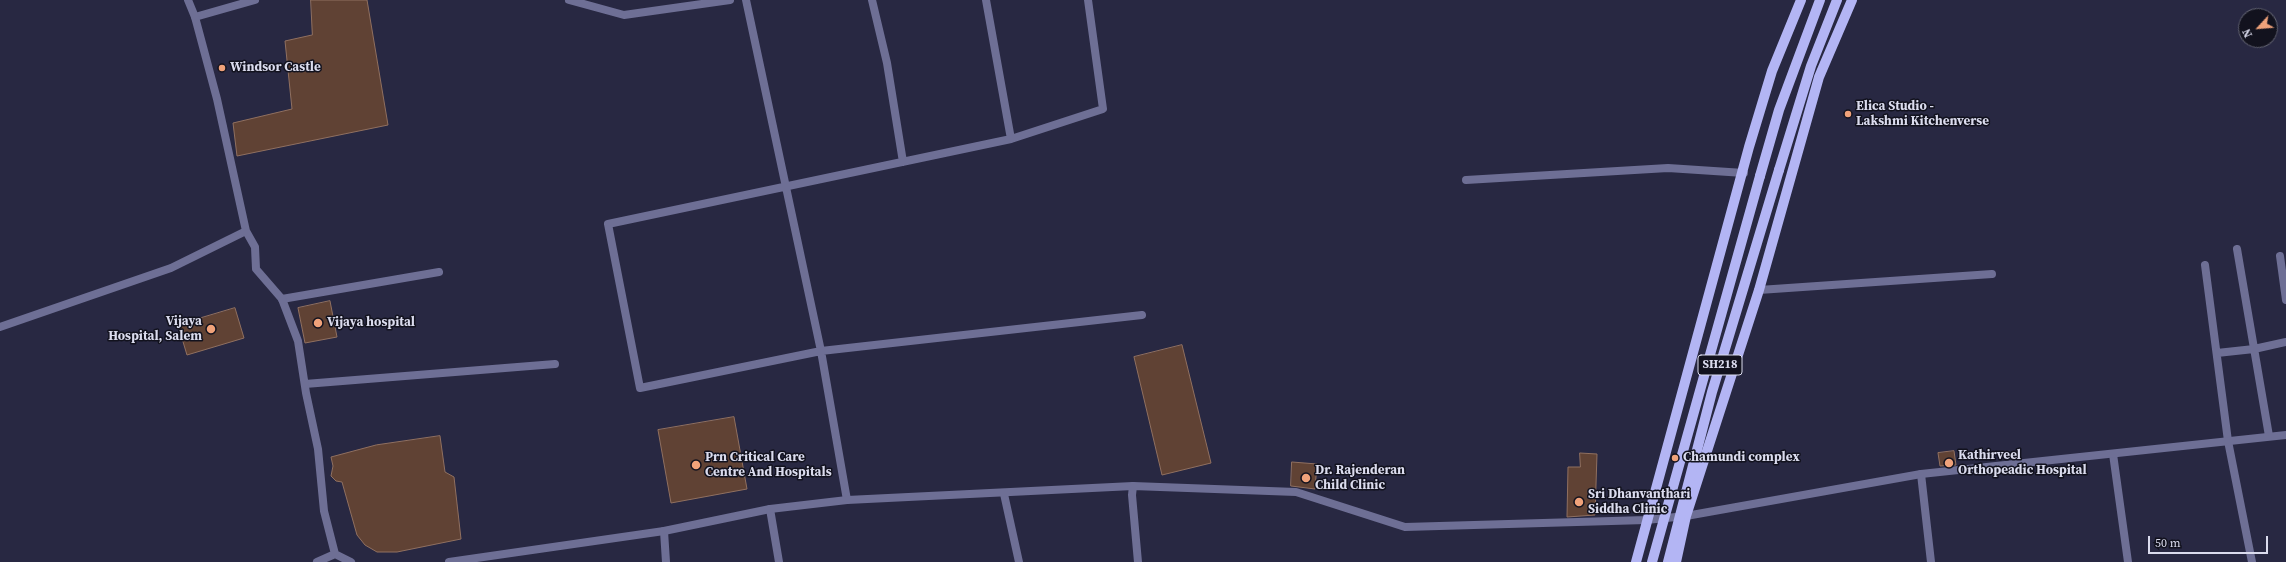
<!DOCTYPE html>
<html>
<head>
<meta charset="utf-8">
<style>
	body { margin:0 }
	#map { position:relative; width:2286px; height:562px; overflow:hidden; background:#282842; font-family:"Source Serif 4",serif }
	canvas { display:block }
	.north { position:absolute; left:2238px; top:8px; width:40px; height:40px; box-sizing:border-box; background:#12121e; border:1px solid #626371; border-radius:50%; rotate:244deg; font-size:11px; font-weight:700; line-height:16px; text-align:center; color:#dbdcee }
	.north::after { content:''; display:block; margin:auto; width:14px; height:18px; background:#f0a27a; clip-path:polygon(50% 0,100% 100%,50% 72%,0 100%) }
	.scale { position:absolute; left:2148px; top:536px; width:120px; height:18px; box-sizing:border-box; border:2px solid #dbdcee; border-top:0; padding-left:5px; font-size:12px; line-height:14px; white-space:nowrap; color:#dbdcee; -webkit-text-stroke:3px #12121e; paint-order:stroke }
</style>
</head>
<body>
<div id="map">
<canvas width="2286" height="562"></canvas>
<div class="north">N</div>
<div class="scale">50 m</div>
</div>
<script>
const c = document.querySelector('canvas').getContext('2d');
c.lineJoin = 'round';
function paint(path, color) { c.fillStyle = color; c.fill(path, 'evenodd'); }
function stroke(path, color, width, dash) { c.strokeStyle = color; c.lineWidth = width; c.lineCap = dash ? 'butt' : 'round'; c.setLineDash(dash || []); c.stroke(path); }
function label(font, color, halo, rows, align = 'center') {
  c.font = font + ' "Source Serif 4",serif'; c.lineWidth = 3; c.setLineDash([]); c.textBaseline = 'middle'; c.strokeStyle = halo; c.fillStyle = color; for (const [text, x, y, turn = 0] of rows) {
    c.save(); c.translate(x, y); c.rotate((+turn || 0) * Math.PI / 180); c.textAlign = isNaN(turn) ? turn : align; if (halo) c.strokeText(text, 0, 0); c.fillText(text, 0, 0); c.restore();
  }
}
const building = new Path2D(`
	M311 0H367L388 125 237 156 233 123 292 109 285 41 312 35Z
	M330 301 337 337 305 343 298 308Z
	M235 308 244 338 187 355 178 325Z
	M1182 345 1211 463 1162 475 1134 357Z
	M734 417 747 489 671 503 658 430Z
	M440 436 445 472 454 477 461 539 397 552H377L365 545 357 535 342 482 336 481 331 476 333 466 331 457 376 445Z
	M1954 451 1956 465 1940 466 1938 453Z
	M1580 453 1597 454 1595 515 1567 517 1568 467H1580Z
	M1292 462 1317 464 1315 489 1291 486Z`);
paint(building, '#604234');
stroke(building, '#907060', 1);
stroke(new Path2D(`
	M1466 180 1668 168 1744 173`), '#6e6f95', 8);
stroke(new Path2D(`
	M569 0 624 15 730 0
	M746 0 821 351 847 500
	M872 0 887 63 903 162
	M986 0 1011 139
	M1088 0 1103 109 1011 139 608 224 640 388 821 351 1142 315
	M195 17 255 0
	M2237 249 2269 436
	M2280 256 2286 300
	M2205 265 2228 441 2252 562
	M1759 290 1992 274
	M282 299 439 272
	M2217 353 2254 349 2286 342
	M305 384 555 364
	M2113 454 2128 562
	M1921 474 1931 562
	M1133 486 1132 495 1138 562
	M1004 494 1019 562
	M770 509 779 562
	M664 531 666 562`), '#6e6f95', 8);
stroke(new Path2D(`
	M188 0 195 17 217 99 246 231 255 247 256 269 282 299 298 341 306 393 318 449 324 511 335 554 351 562
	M0 327 171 268 246 231
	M317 562 335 554
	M449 562 664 531 770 509 847 500 1133 486 1296 492 1405 527 1646 520 1686 516 1921 474 2286 435`), '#6e6f95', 8);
stroke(new Path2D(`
	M1779 170 1811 66 1837 0
	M1760 176 1779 110 1820 0
	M1636 562 1749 147 1772 71 1801 0
	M1676 562 1686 516 1759 290 1819 77 1852 0`), '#b3b5f4', 10);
stroke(new Path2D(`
	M1652 562 1760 176
	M1668 562 1712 392 1779 170`), '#b3b5f4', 10);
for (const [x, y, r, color] of [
	[222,68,4,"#f0a27a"],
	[1848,114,4,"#f0a27a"],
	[318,323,5,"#f0a27a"],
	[211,329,5,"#f0a27a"],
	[1675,458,4,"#f0a27a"],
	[1949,463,5,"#f0a27a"],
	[696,465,5,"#f0a27a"],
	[1306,478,5,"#f0a27a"],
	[1579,502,5,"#f0a27a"]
]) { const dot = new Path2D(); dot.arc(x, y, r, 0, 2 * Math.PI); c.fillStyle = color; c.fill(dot); stroke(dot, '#12121e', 1.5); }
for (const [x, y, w] of [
	[1720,365,44]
]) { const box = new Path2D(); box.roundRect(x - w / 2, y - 10, w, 20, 3); c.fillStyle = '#12121e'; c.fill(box); stroke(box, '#dbdcee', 1); }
label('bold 12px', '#dbdcee', null, [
	["SH218",1720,365]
]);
label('bold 13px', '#dbdcee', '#12121e', [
	["Windsor Castle",230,68],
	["Elica Studio -",1856,107],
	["Lakshmi Kitchenverse",1856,122],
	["Vijaya",202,322,"right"],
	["Hospital, Salem",202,337,"right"],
	["Vijaya hospital",327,323],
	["Kathirveel",1958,456],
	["Orthopeadic Hospital",1958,471],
	["Prn Critical Care",705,458],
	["Centre And Hospitals",705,473],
	["Chamundi complex",1683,458],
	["Dr. Rajenderan",1315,471],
	["Child Clinic",1315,486],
	["Sri Dhanvanthari",1588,495],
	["Siddha Clinic",1588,510]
], 'left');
</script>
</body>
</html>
